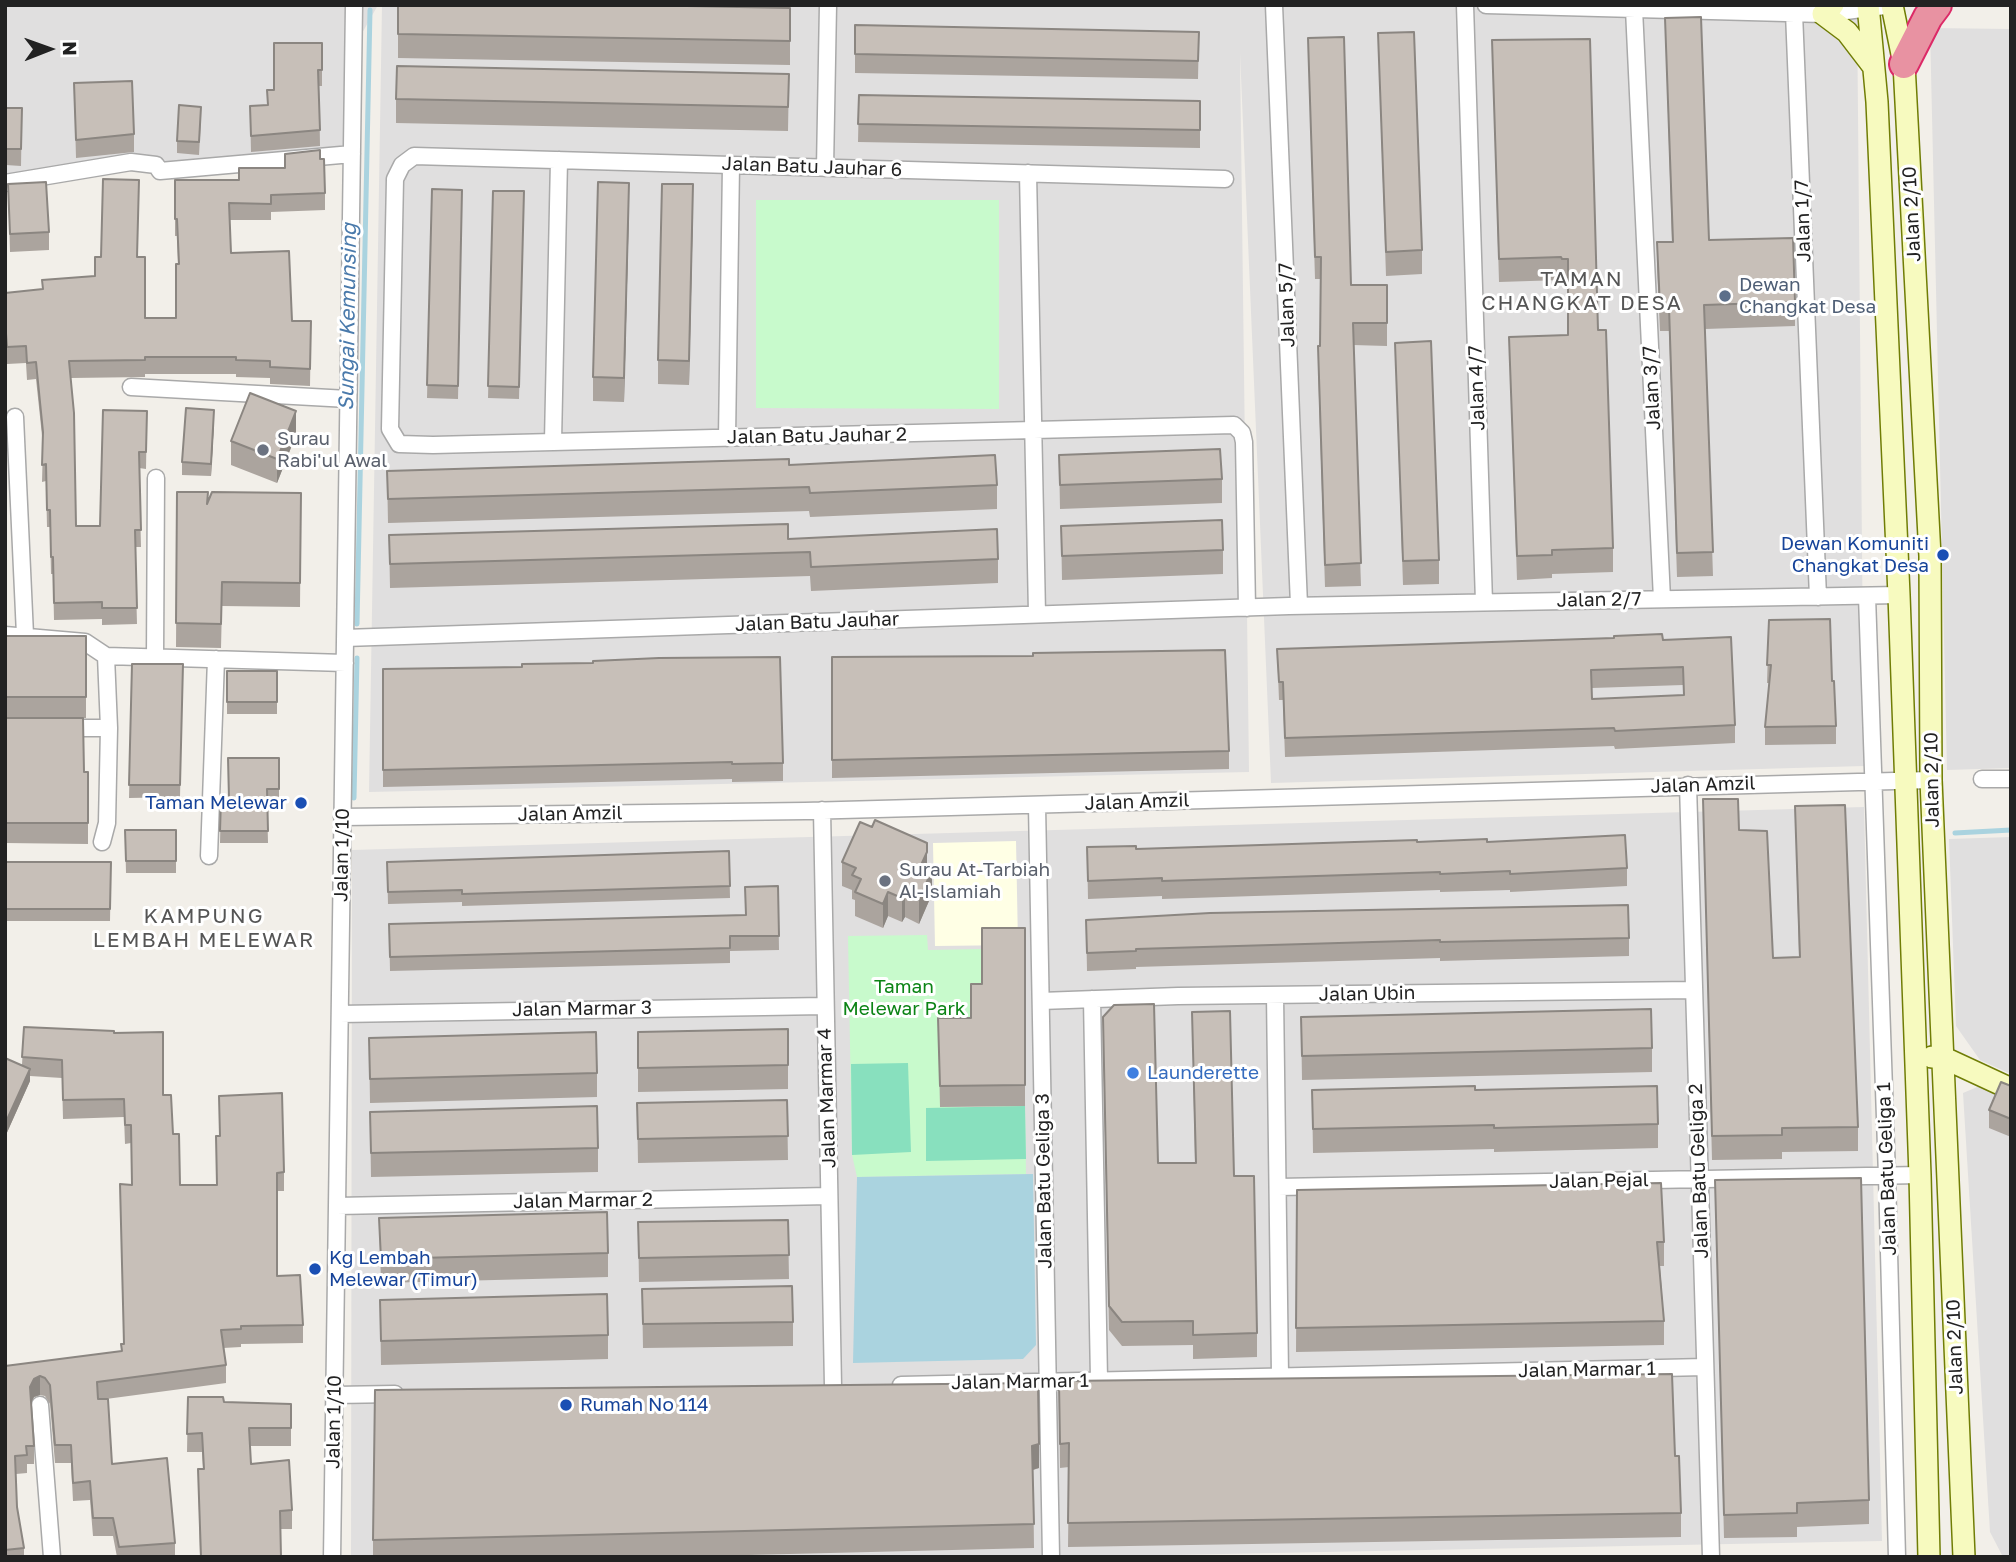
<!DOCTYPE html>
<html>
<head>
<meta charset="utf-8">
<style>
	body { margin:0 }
	#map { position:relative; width:2016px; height:1562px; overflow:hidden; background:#f2efe9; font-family:"Golos Text",sans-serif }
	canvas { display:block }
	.frame { position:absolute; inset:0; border:7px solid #222; pointer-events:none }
	.north { position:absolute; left:14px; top:14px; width:70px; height:70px; -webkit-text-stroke:5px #fff; paint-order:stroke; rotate:89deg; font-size:19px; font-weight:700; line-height:28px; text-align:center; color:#222 }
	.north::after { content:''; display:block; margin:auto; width:24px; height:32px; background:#222; clip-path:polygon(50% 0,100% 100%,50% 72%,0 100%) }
</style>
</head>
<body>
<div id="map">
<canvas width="2016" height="1562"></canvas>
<div class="frame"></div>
<div class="north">N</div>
</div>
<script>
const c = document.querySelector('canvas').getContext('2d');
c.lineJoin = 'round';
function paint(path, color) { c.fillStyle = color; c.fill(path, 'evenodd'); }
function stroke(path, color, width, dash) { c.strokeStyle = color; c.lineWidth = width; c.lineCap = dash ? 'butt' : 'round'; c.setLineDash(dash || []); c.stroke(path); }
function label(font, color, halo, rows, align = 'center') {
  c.font = font + ' "Golos Text",sans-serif'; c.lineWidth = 6; c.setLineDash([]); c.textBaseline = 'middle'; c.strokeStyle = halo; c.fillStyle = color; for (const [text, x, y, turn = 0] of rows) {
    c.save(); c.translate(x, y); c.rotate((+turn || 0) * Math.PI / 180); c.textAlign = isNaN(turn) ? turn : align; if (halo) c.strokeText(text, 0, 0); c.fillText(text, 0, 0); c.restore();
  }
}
paint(new Path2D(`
	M5 5H378L353 49 352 154 177 167 133 158 5 180Z
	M382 5H1857L1864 766 1271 783 1240 53 1249 772 369 792Z
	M1930 28 2011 29V768L1947 770Z
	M1864 807 1882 1541 1071 1557H351L352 850Z
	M2011 837V1074L1980 1060 1956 1026 1949 839Z
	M1982 1085 2011 1099V1557H2003L1990 1532 1963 1093Z`), '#e0dfdf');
paint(new Path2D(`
	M1016 841 1018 945 935 946 933 843Z`), '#ffffe5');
paint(new Path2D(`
	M756 200H999V409L756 408Z
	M927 935 928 950 982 949V1006L971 1040 940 1107 1025 1106 1026 1174 857 1177 852 1155 848 936Z`), '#c8facc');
paint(new Path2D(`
	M908 1063 911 1152 852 1155 851 1064Z
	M1025 1106 1026 1159 926 1161V1108Z`), '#88e0be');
paint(new Path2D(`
	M1033 1174 1036 1345 1023 1359 853 1363 857 1177Z`), '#aad3df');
stroke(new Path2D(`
	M357 624 370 10
	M354 798 357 658
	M1955 833 2011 830`), '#aad3df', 5);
const street = new Path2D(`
	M1274 5 1299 605
	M1465 5 1484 602
	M1486 5 1823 14 1892 5
	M1634 9 1662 599
	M1794 13 1818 597
	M825 168 828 5
	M1028 173 1037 614
	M1225 179 414 156 402 165 395 179 390 429 399 444 433 445 1234 425 1242 433 1244 442 1247 608
	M5 183 131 162 156 165 160 171 352 154
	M131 387 348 399
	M15 417 25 635
	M727 438 731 165
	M553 441 559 160
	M1867 596 1887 1176 1897 1557
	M5 635 85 642 106 656 345 663
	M345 638 1289 606 1899 595
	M155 658 156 478
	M62 728H109
	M1982 779H2011
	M1688 785 1711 1557
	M1037 805 1051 1557
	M822 810 833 1386
	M342 817 805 811 1931 780
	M102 842 107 823 109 728 106 656
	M209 856 216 659
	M1275 995 1280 1376
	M1092 999 1099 1380
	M1041 1001 1178 996 1694 990
	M340 1014 824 1006
	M1278 1187 1920 1175
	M337 1206 829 1196
	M901 1385 1705 1367
	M335 1395 395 1394
	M40 1405 52 1557
	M332 1557 354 5`);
const secondary = new Path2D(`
	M1833 5 1823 14 1847 32 1873 66
	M1868 5 1877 102 1899 595 1920 1175 1929 1557
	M1892 5 1904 64 1930 556 1931 780 1964 1557
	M1932 1057H1942L2011 1089`);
const highway = new Path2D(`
	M1904 64 1928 17 1937 5`);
stroke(street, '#a9a9a9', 19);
stroke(secondary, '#707d05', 24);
stroke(highway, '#dc2a67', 32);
stroke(street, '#fff', 16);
stroke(secondary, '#f7fabf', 21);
stroke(highway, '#e892a2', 28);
paint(new Path2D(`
	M398 5 790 8V65L398 58Z
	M1665 18 1709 240 1795 302V326L1705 329 1713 576 1677 577 1669 331H1660L1657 266V242H1672Z
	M855 25 1199 32 1198 79 855 73Z
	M1378 33 1422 250V274L1386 276Z
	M1308 38 1351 285H1387V346L1353 345 1361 586 1325 587 1318 368V346H1320L1321 279H1315Z
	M1492 40 1598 330 1613 548V572L1552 574V578L1517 580 1509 337 1568 335V283H1562L1561 280 1499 282Z
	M322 43V86H319L320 146 251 152 250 106 267 105V90H274Z
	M789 74 788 131 396 123V99Z
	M74 83 134 134V152L76 158Z
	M859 95 1200 101V148L858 142Z
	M5 108H22L21 166 6 165Z
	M201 119 199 155 177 153V141Z
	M320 159 325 193V210L271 212V220H229L231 253 292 321H311L310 386 270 384V378L236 377V374H145V377L71 378 76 526H100L147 411 146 469 139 468 141 547H135L137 624 102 625V619L54 620 53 574H51L50 527H47L46 481 42 482 43 445 36 379 27 380 26 363 7 364 5 337V293L43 289 95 276 137 257 145 318H176L178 264 177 236H175V180H239Z
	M8 184 49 232V250L10 252Z
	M432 189 462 190 458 399 427 398Z
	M493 191H524L519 399 488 398Z
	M629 207 624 402 593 401V377Z
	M693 208 689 385 658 384V360Z
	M1395 343 1439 560V584L1403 585Z
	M214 422 211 476 182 475V462Z
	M296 435 277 483 231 465V441Z
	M1059 455 1222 479V503L1060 509Z
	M789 465 997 485V509L810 517 809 511 388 523 387 471Z
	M177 492 208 502 301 493 300 607 222 606 221 648 176 647Z
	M1061 526 1223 550V574L1062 580Z
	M389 535 788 539 998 559V583L811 591 810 576 390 588Z
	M1769 620 1832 681 1836 726V744L1765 745V727L1769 683H1767Z
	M5 636H86V718H5Z
	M1663 640 1735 725V743L1615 749 1614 746 1285 757 1283 700H1279L1277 649ZM1683 685 1684 695 1592 699V688Z
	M832 657 1229 751V769L832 778Z
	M132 664H183L180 797 129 798Z
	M383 669 783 763V781L732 782V779L383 787Z
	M227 671H277V714H227Z
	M5 718 84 772H88V844L5 843Z
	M279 758V801H267L268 843H220L221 799H229Z
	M1703 799 1773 958 1799 957 1795 806 1858 1127V1151L1782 1152V1159L1712 1160Z
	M125 830H176V873H126Z
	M1417 842H1487L1627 868V886L1510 892V890L1440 892V890L1162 899V896L1088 899 1087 847 1136 849Z
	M729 851 730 898 462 906V902L388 904 387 862Z
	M5 862H111L110 921H5Z
	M842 862 927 868 932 894 919 924 905 917 902 922 888 916 883 928 855 916V900L852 899V890L842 886Z
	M778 886 779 950 730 951V963L390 971 389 924 745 915Z
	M1086 920 1629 938V956L1440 961V958L1136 967V969L1087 971Z
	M1025 928V1106L940 1107 938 1018H971L982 984Z
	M1192 1012 1234 1176 1257 1333V1357L1193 1359V1345L1122 1346 1109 1330 1103 1041 1158 1163H1195Z
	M1301 1017 1652 1048V1072L1302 1080Z
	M24 1027 114 1033 163 1095 173 1134 180 1185H216L220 1136 219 1096 284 1172V1191H277V1276L303 1325V1343L241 1344V1347L223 1348 226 1365V1383L106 1399 112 1464 175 1543V1557H117L113 1536H93L90 1500 73 1501 71 1463H55L50 1404 45 1396 40 1395 34 1397 31 1403 34 1446V1464H27V1473L16 1474 17 1507 24 1548V1557H5V1366L121 1351 124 1344 120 1184 132 1185 131 1143 125 1144 124 1117 63 1119 62 1078 30 1076V1081L5 1137V1058L22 1065Z
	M788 1029V1089L638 1092V1032Z
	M369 1038 597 1073V1097L370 1103Z
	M2011 1086V1137L1989 1128V1110Z
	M1312 1090H1475L1658 1124V1148L1494 1152V1149L1313 1153Z
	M787 1100 788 1160 638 1163 637 1103Z
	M370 1112 598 1148V1172L371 1177Z
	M1715 1180 1869 1500V1524L1797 1527V1537L1724 1538Z
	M1297 1190 1664 1242V1266H1660L1664 1321V1345L1296 1352Z
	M379 1218 608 1253V1277L381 1283Z
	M788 1220 789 1279 639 1282 638 1222Z
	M642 1289 793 1322V1346L643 1348Z
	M380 1300 608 1335V1359L381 1365Z
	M1059 1383 1675 1456 1681 1513V1537L1068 1547 1069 1467 1060 1468Z
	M188 1397 224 1402 291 1404V1446H250L251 1464 292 1510V1529H280L281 1557H200L198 1469H203L202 1452H187Z
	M1039 1468 1033 1470 1034 1548 667 1557H373V1540Z`), '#aba49e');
paint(new Path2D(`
	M629 183V207L624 402V378Z
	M693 184V208L689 385V361Z
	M214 410V422L211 476V464Z
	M296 411V435L277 483V459Z
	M927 852V876L921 865Z
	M932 870V894L919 924V900Z
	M888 892V916L883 928V904Z
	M905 893V917L902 922V898Z
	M30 1069V1081L5 1137V1124Z
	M40 1376V1395L34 1397 30 1405V1387L34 1379Z
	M1039 1444V1468L1032 1470V1446Z`), '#8b8681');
const building = new Path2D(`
	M398 5H635L790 8V41L398 34Z
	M1701 17 1709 240 1793 238 1795 302 1704 305 1713 552 1677 553 1669 307H1660L1657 242H1673L1665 18Z
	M855 25 1199 32 1198 61 855 54Z
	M1414 32 1422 250 1386 252 1378 33Z
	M1344 37 1351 285H1387V323H1353L1361 563 1325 565 1318 346H1320L1321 257H1315L1308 38Z
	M1590 39 1598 330H1606L1613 548 1552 550V555L1517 556 1509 337 1568 335V259H1562L1561 257 1499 259 1492 40Z
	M274 43H322V70H318L320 130 251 136 250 106 268 105 267 90H274Z
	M397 66 789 74 788 107 396 99Z
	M132 81 134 134 76 140 74 83Z
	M859 95 1200 101V130L858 124Z
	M179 105 201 107 199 142 177 141Z
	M5 108H22L21 149H6Z
	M320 150V159H324L325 193 271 195V204L229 203 231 253 289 251 292 321H311L310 369 270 367V361L236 360V357H145V360L69 361 74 413 76 526H100L103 410 147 411 146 452H139L141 530H135L137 608H102V602L54 603 53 557H51L50 510H47L46 464 42 465 43 432 36 362 27 363 26 346 7 347 5 320V293L43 289 42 280 95 276V257H101L103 179 139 180 137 257H145V318H176V264H179L177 219H175V180H239V168H285V154Z
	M46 182 49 232 10 234 8 184Z
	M598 182 629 183 624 378 593 377Z
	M662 184H693L689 361 658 360Z
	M432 189 462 190 458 386 427 385Z
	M493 191H524L519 387 488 386Z
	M1431 341 1439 560 1403 561 1395 343Z
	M250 393 296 411 277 459 231 441Z
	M186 408 214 410 211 464 182 462Z
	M1220 449 1222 479 1060 485 1059 455Z
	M995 455 997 485 810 493 809 487 388 499 387 471 789 459V465Z
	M177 492H208L207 504 212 492 301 493 300 583 222 582 221 624 176 623Z
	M1222 520 1223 550 1062 556 1061 526Z
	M788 524V539L997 529 998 559 811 567 810 552 390 564 389 535Z
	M1830 619 1832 681H1834L1836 726 1765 727 1771 665H1767L1769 620Z
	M1662 634 1663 640 1731 637 1735 725 1615 731 1614 728 1285 738 1283 682H1279L1277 649 1614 638V636ZM1683 667 1684 695 1592 699 1591 670Z
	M5 636H86V697H5Z
	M1225 650 1229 751 832 760V657L1033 656V653Z
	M780 657 783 763 732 764V762L383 770V669L522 667V664L593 663V661L659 658Z
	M132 664H183L180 785H129Z
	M227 671H277V702H227Z
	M5 718H83L84 772H88V823H5Z
	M228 758H279V789H267L268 831H220L221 799H229Z
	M1703 799H1738L1739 830 1767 831 1773 958 1800 957 1795 806 1845 805 1858 1127 1782 1128V1135L1712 1136Z
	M875 820 927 843V852L921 865 932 870 919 900 905 893 902 898 888 892 883 904 855 892 861 879 852 875 856 868 842 862 860 822 872 827Z
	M125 830H176V861H126Z
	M1625 835 1627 868 1510 874V871L1440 874V872L1162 881V878L1088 881 1087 847 1136 846V849L1417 840V842L1487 839V842Z
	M729 851 730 886 462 894V890L388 892 387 862Z
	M5 862H111L110 909H5Z
	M778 886 779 936H730V948L390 957 389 924 746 915 745 887Z
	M1628 905 1629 938 1440 942V940L1136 949V951L1087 953 1086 920 1210 913Z
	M982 928H1025V1085L940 1086 938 1018H971V984H982Z
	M1154 1004 1158 1163H1196L1192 1012 1230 1011 1234 1176H1254L1257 1333 1193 1335V1321L1122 1322 1109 1306 1103 1017 1114 1005Z
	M1651 1009 1652 1048 1302 1056 1301 1017Z
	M24 1027 114 1031V1033L163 1032V1095H171L173 1134H179L180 1185H217L216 1136H220L219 1096 282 1093 284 1172 277 1173V1276L300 1275 303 1325 241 1326V1329L221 1330 226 1365 97 1382 98 1399H108L112 1464 167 1458 175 1543 119 1547 113 1518H93L90 1481 73 1483 71 1445H55L50 1385 45 1378 40 1376 34 1379 30 1387 34 1446H26L27 1455 15 1456 17 1507 24 1548 5 1550V1366L122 1351 121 1344H124L120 1184 132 1185 131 1125H125L124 1099 63 1100 62 1060 22 1057Z
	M788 1029V1065L638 1068V1032Z
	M596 1032 597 1073 370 1079 369 1038Z
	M5 1058 30 1069 5 1124Z
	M2001 1082 2011 1086V1119L1989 1110Z
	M1475 1086V1090L1657 1086 1658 1124 1494 1128V1125L1313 1129 1312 1090Z
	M787 1100 788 1136 638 1139 637 1103Z
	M597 1106 598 1148 371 1153 370 1112Z
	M1861 1178 1869 1500 1797 1503V1513L1724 1515 1715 1180Z
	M1661 1183 1664 1242H1657L1664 1321 1296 1328 1297 1190Z
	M607 1212 608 1253 381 1259 379 1218Z
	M788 1220 789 1255 639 1258 638 1222Z
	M792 1286 793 1322 643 1324 642 1289Z
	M607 1294 608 1335 381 1341 380 1300Z
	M1672 1374 1675 1456H1679L1681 1513 1068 1523 1069 1443 1060 1444 1059 1383 1063 1381Z
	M1038 1383 1039 1444 1032 1446 1034 1524 373 1540 375 1390Z
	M188 1397H223L224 1402 291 1404V1428H249L251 1464 289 1460 292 1510 280 1511 281 1557H201L198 1469H204L202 1433 187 1434Z`);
paint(building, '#c7bfb8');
stroke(building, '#8b8681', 2);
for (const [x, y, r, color] of [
	[1725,296,7,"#5c6f8a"],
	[263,450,7,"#6b7280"],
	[1943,555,7,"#1a4fb4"],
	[301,803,7,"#1a4fb4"],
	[885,881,7,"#6b7280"],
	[1133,1073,7,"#3f7fe0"],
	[315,1269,7,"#1a4fb4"],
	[566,1405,7,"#1a4fb4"]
]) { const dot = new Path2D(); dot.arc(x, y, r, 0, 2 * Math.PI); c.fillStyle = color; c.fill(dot); stroke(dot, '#fff', 2.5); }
label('19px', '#222', '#fff', [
	["Jalan Batu Jauhar 6",812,167,2],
	["Jalan 2/10",1912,214,-93],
	["Jalan 1/7",1803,221,-92],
	["Jalan 5/7",1287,305,-92],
	["Jalan 4/7",1477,388,-92],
	["Jalan 3/7",1652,388,-93],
	["Jalan Batu Jauhar 2",817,436,-1],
	["Jalan 2/7",1599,600,-1],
	["Jalan Batu Jauhar",817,622,-2],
	["Jalan 2/10",1932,780,-91],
	["Jalan Amzil",1703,785,-2],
	["Jalan Amzil",1137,802,-2],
	["Jalan Amzil",570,814,-1],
	["Jalan 1/10",342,855,-89],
	["Jalan Ubin",1367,994,-1],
	["Jalan Marmar 3",582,1009,-1],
	["Jalan Marmar 4",827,1098,-92],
	["Jalan Batu Geliga 1",1887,1169,-92],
	["Jalan Batu Geliga 2",1699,1171,-92],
	["Jalan Batu Geliga 3",1044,1181,-91],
	["Jalan Pejal",1599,1181,-1],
	["Jalan Marmar 2",583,1201,-1],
	["Jalan 2/10",1955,1347,-92],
	["Jalan Marmar 1",1587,1370,-1],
	["Jalan Marmar 1",1020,1382,-1],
	["Jalan 1/10",334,1422,-89]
]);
label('19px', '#4e5e75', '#fff', [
	["Dewan",1739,285],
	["Changkat Desa",1739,307]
], 'left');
label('19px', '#5b616d', '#fff', [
	["Surau",277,439],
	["Rabi'ul Awal",277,461],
	["Surau At-Tarbiah",899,870],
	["Al-Islamiah",899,892]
], 'left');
label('19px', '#164399', '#fff', [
	["Dewan Komuniti",1929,544],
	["Changkat Desa",1929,566],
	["Taman Melewar",287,803],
	["Kg Lembah",329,1258,"left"],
	["Melewar (Timur)",329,1280,"left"],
	["Rumah No 114",580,1405,"left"]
], 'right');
label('19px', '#0c8416', '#fff', [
	["Taman",904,987],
	["Melewar Park",904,1009]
]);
label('19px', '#366cbe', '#fff', [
	["Launderette",1147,1073]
], 'left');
c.letterSpacing = '2px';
label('21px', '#555', '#fff', [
	["TAMAN",1582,279],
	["CHANGKAT DESA",1582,303],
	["KAMPUNG",204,916],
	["LEMBAH MELEWAR",204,940]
]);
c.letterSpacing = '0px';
label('italic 21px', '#4a7aab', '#fff', [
	["Sungai Kemunsing",348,317,-89]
]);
</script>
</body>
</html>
